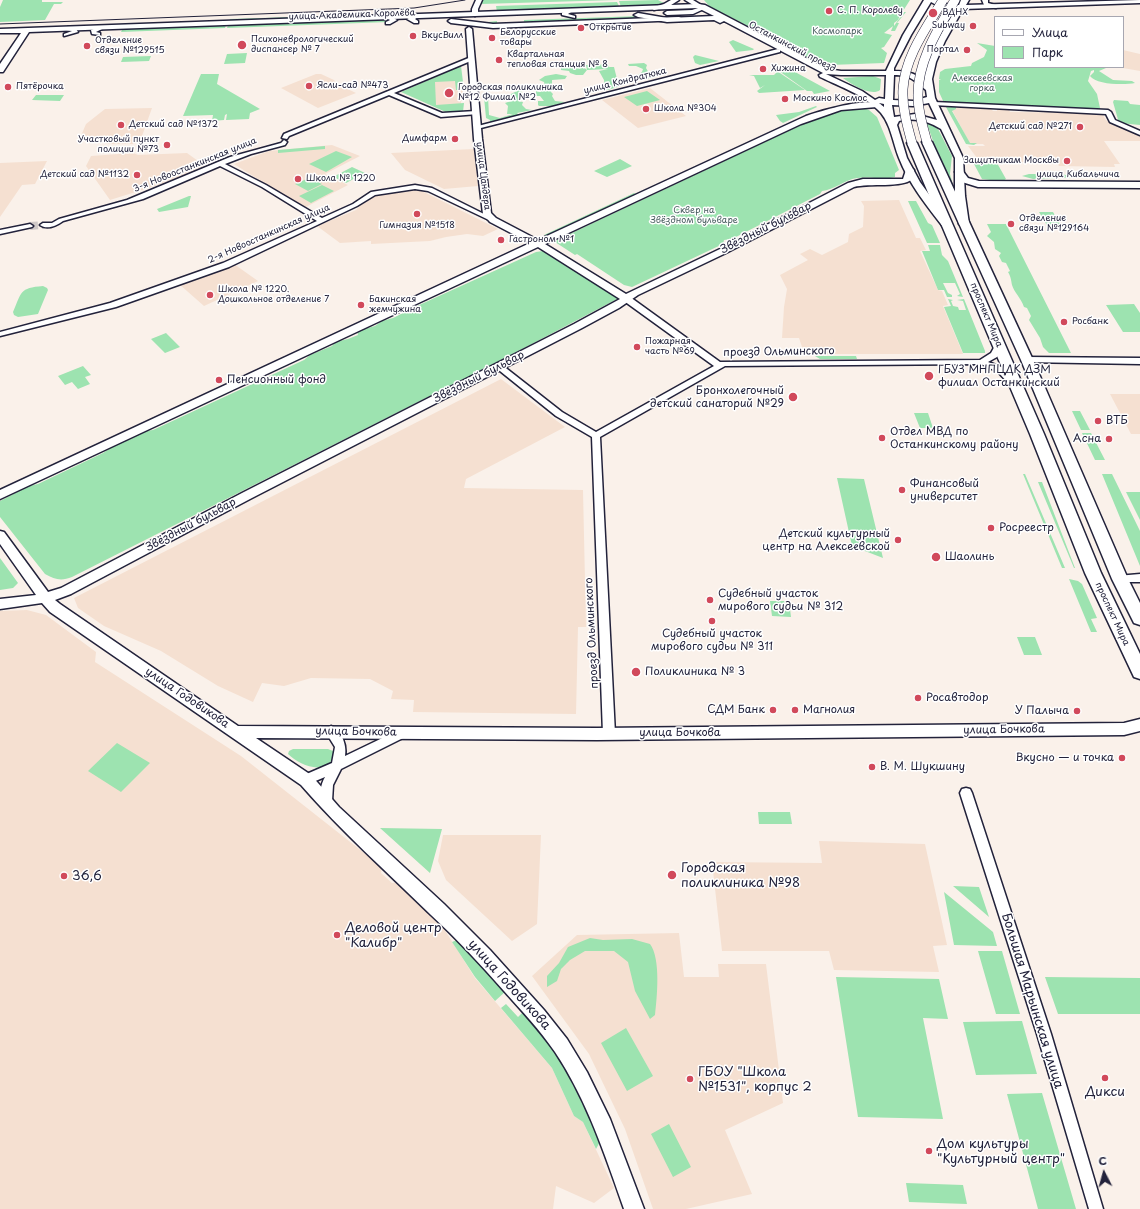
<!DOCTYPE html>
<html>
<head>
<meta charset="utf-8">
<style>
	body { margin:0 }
	#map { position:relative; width:1140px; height:1209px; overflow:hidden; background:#faf1ea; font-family:"Playpen Sans",sans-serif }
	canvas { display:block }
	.legend { position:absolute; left:994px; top:16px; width:130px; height:52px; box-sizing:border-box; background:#fff; border:1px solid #a7a7b1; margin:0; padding:5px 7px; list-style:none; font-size:12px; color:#22223b }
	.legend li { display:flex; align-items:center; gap:8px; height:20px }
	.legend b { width:20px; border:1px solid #a7a7b1 }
	.north { position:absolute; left:1084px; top:1153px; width:40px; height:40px; -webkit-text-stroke:3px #fff; paint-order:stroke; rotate:354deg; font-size:11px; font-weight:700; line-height:16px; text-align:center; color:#22223b }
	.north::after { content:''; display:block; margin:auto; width:14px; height:18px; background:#22223b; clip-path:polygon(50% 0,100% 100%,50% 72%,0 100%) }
</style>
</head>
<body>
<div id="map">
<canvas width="1140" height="1209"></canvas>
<ul class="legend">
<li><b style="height:5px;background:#fff"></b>Улица</li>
<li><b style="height:11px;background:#9de3b0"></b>Парк</li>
</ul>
<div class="north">С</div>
</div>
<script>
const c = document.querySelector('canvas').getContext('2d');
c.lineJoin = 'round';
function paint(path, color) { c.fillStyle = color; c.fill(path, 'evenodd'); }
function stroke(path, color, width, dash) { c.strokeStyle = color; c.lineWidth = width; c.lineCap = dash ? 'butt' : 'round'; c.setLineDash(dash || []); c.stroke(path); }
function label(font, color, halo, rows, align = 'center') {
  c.font = font + ' "Playpen Sans",sans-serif'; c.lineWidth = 3; c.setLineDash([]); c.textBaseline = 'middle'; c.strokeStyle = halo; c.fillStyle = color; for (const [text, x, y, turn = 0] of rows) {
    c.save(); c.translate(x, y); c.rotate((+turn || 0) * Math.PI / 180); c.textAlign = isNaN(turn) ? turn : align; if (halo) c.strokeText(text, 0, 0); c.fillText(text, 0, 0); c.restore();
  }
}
paint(new Path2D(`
	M1123 50 1140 54V71L1117 67H1123Z
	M316 74H321L334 80 337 84 356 93 318 108 281 88Z
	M462 79 464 100 461 101V105L435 107 434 80Z
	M650 88 686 116 638 128 602 100Z
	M956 107 991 109 993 111H997V109L1009 110 1010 112 1096 113 1102 114 1106 120 1112 124 1140 135V141H1104L1120 164H1114L1115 167 1059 166 1057 163 1052 162H980L968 146H985L983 144H970L952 110 956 109Z
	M152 108 142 136 134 144H107L95 137 80 138 86 124 105 109Z
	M332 145 360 156 325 174 348 185 304 208 234 164 269 151Z
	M474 149 478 186 444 189 405 170 391 153Z
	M133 153 138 155 187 153 205 166 161 184 110 200 86 166 91 156Z
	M47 161 35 184 22 185 0 217V163Z
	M418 189 498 229 483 236 467 234 446 237 430 241 371 244V241L340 243 317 226 356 210 366 199 378 194 411 191Z
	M899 200 916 238H920L926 250 920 251 938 290 942 291 948 305 943 306 963 354H823L821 347H802L799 338H782L784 307 787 289 780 275 808 260 800 254 810 249 822 255 848 242 849 234 863 227 864 206 861 201Z
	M234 264 258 281 204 306 179 284Z
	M501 379 565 427 466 479 464 488 583 490 586 627H578L576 714 413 712 414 700 391 699 393 691 370 679 311 678 284 686 262 683 253 702 218 686 161 651 104 626 78 608 74 598Z
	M1110 394H1140V434H1131Z
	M27 610 46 615 96 652 95 662 241 756 382 867 381 873 392 883 401 882 441 924 475 978 552 1068 574 1116 583 1122 614 1188 594 1203 556 1186 553 1209H0V611Z
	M443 835H541L537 924 512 941 446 880 438 861Z
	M819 841 925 844 947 945 933 946 939 972 834 970 829 951H722L712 862 822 863Z
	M679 933 684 977H719L718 964H766L783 1103 725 1130 752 1194 686 1209H653L625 1129 589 1054 532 976 577 935Z`), '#f5e0d1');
paint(new Path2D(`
	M3 0H42V2H63L61 4H54L45 20 0 22V7Z
	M482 0H616L481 4Z
	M658 0 664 3 654 5 621 7 619 1Z
	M704 0H910L903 11H900L901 13 898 20 894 23V26L904 12H906L897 23H899L895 31H891L893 26 884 33 892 35 884 47 881 48 887 53 884 63 830 65H821L788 48 790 47H788L753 29 754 28H752L710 7Z
	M617 2 619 6 608 7V8L497 12 496 6Z
	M356 15 358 16 229 22 230 19Z
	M640 16 656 19 493 25 488 24V22L497 21V23L524 22V20Z
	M391 19 389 22 227 28 228 25Z
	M226 25 225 28 121 32 123 28Z
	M733 40 754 49 753 50 736 52 729 42Z
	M977 43 995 46V67H1104L1106 68 1099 71 1113 80 1132 81 1135 83C1125 85 1096 85 1090 76L1094 72V70L1091 71 1088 81 1097 94 1100 108 1099 110 944 103 939 92V80H941L939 79 940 72 945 69 971 66 972 63 984 57 987 50Z
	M247 53 245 63 224 64 227 54Z
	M695 55 719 61 700 65 695 63 693 57Z
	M151 56 149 61 121 62 123 57Z
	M644 63 647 65 646 68 650 75 655 77 643 80 639 79 638 75 642 72 643 69 636 66H629L628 64Z
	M608 64 609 67H614L618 83 626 84 608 90 605 89 604 80 599 71 608 69 587 70 583 75H576L570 73 569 71 561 70V66L581 65 587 70 586 65Z
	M461 66 464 90H456L455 81 435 82 436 105 464 103 463 112 448 113 401 92Z
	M784 66 830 91 814 94 812 91H807L779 71 781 70 778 67Z
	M776 71H777L805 90 759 93 757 91 765 85 760 88 754 76 749 75H774L776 73Z
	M201 74H219L217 84 260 109 250 113 249 119 226 120 227 114 225 115 224 120 212 121 213 115 183 116Z
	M556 74 567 76 565 79 552 80V89L551 92 553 94 552 96 555 101 565 102 553 106H539L538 105V101H544L540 96H536V91L540 92 546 89 544 82 539 80 545 76Z
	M873 76 881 79 880 90C871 97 851 84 843 78Z
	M521 89 522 98 517 101 523 102 522 105 526 109 532 110 517 113 519 115 490 123V120L486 118 484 97H488L489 115 500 118 513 114H507L508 106 505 103 511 101 505 97Z
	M647 91 660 100 637 106 624 97Z
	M36 95H64L60 101 32 100Z
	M1114 100 1128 101 1130 104 1140 105V125L1119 123 1113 102Z
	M816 106 817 107 783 123 780 121 776 115 799 112Z
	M861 107 869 110 877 117 899 170 895 173V177C883 180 869 176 857 178 844 180 834 190 822 191L820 194 732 239 724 240 723 244 632 287 624 285 577 254 575 255 555 242 557 240 818 117 828 113Z
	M946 107H956V109L952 111 970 143H977L974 145 966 144Z
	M926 121 938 129 952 156 950 174 953 185 933 141Z
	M325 146V149L278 153V150Z
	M336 151 352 157 326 172 309 164Z
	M620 159 632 166 607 177 594 171Z
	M976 163H997L1006 179 1003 181 1010 182 988 183 987 181 990 180 982 179 974 164Z
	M352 167 365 173 346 183 333 177Z
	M1029 174H1059L1080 177 1033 179 1022 176Z
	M309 178 322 184 308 191 295 184Z
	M322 185 334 191 311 203 299 196Z
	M634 193 636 194 546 236 544 235Z
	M189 196H191L188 207 159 212 157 209Z
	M908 201H916L928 223 932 225 940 243H927Z
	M1039 212H1053L1062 227H1048Z
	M987 224H1006L1071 353H1049L1043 347 1040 338 1029 320 1031 316 1027 308 1024 307C1021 298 1014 292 1012 285 1011 280 1011 277 1008 272L1010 271 1006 263 1002 262 999 256 1001 253 995 249 994 242 987 236 991 232Z
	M928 245H940L942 255 948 261 963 297 957 296 960 294 955 283H943L948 293 952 295V297H947L944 290H938L922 251H930Z
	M543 251 619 298 509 356 72 577C62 581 55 580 45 574L0 517V501L29 486 38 484 103 453 118 443 131 439 145 431 153 430 304 360 310 355 332 346 335 342 348 339 358 335 357 331 375 326 382 321 393 318 417 306 536 252Z
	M43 286 47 288 48 290 38 314 18 317 14 315 13 312C22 292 19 288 43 286Z
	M948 299 953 300 951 301 953 306 958 307 959 310H966L963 301 957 300 964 299 985 351V353H963L944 307 951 306Z
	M1134 304 1140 313V332H1123L1106 305Z
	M166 333 180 347 165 353 151 339Z
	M815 356H856L857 359H820Z
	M83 366 91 375 85 377 90 384 78 389 72 382 65 385 58 376Z
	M1072 411H1080L1090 430H1081Z
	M914 413H928L933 428H920Z
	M1082 433H1091L1105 460H1095Z
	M1023 474H1025L1065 568H1062Z
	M1102 474H1112L1140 531V566Z
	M837 478 864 479 883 558 852 546Z
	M1038 482H1042L1075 568H1074Z
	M1126 492H1140V520Z
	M0 558 18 583 13 588 0 590Z
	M1069 579 1078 581 1082 584 1097 618 1091 619 1097 632H1091Z
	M770 601H789L791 617 772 616Z
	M1017 637H1035L1042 655H1024Z
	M117 743 150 763 121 792 88 771Z
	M293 749H328L333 751 334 756C326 776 300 766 288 754L289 751Z
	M758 812H790L792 824H759Z
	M380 828 442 829 430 873Z
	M953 886 979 887 989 917Z
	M944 892 993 932 997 946 954 945Z
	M590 938 603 940 632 939 650 944C661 959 657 997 655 1015L650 1019 635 991 628 962 614 951H585L570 960 561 969 557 981 547 987V976L559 963 568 947Z
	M457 940 505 992 495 1001 475 977 452 942Z
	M978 951H1002L1020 1014H996Z
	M836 977 939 979 948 1019 923 1018 943 1119 858 1117Z
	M1045 977 1140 978V1014H1058Z
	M506 1004 518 1017 523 1012 541 1031 560 1059 601 1140 596 1149 583 1122 574 1116 552 1068 501 1008Z
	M1022 1021 1037 1074 976 1075 963 1022Z
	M626 1028 653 1076 627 1091 601 1043Z
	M1042 1093 1076 1209H1038L1007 1094Z
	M669 1124 691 1167 673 1177 651 1134Z
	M906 1183 963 1185 967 1204 909 1202Z`), '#9de3b0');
stroke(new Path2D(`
	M30 226 43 225`), '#cfc8c7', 8, [8, 4]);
const minor = new Path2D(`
	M476 0H482L478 9V14L475 16 472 14V9Z
	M982 0H988V3L999 6 996 8 984 5Z
	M567 10H571V12L568 14 575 16V18L562 15V13Z
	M386 16H390L397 20 390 24H386V22L390 20 386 18Z
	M68 27 76 29 78 32 64 36V34L72 31 66 30 65 29Z
	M99 27 104 28 96 32 100 33V35L92 34 91 30Z
	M778 49 780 50V52L477 129 474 127Z
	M471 57 474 59 473 60 394 93 442 113 476 111 479 113 478 114 441 117 389 95 289 136 287 139 282 138 284 134Z
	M934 102 1108 110 1111 112 1115 120 1140 131V135L1110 122 1106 114 932 105V103Z
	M284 140 287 142 285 145 251 154 225 164 266 185 322 218 353 204 371 192 415 185 432 188 496 220 491 221 428 191 415 189 375 195 357 206 229 267 116 307 0 336V332L110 303 223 263 317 221 262 187 220 166 143 199 63 221C56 226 47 230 40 225L43 223H52L59 219 127 200 230 157 281 143Z
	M30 224 33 226 32 227 0 234V230Z
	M624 297H630L720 362 980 360 991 353 996 344H999L1003 346 997 357 988 362 1004 368 1017 383 1016 385H1010L998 372 981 364 725 366 600 437 615 734 613 737 609 739 605 737 603 734 592 437 556 416 495 367 499 365H502L562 412 596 432 714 366 624 301Z
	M1140 574V582H1117L1115 579 1117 576Z
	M331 726C342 730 347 746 345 756L399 730 403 728 407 730 409 733 407 736 341 769 333 785 332 801 330 805 326 806 322 805C318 796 321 784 325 777L306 785 302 784 300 780 302 776 332 763 335 747 325 731 327 728Z
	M966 788 970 789 972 793 1051 1034 1103 1209H1089L1037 1034 960 793 962 789Z`);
const tertiary = new Path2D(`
	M671 0H679L668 7 654 10 651 8 664 4Z
	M685 0H693L706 8 693 14 667 15 664 13 667 11 692 10 698 8Z
	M414 15 419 16 415 19 418 21V23H414L407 19Z
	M679 17 681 18V20L493 28 451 23 448 21 451 19 493 24Z
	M469 27 472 29 482 139 491 213 496 218 538 240 806 116C820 111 870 96 881 105L877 107 841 110 801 124 545 244 626 294 720 249 848 183 863 179H903L906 170 910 167 914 170 912 179C904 188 868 183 854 187L726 253 638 295 619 308 582 328 250 499 71 594 55 600 60 604 238 726 597 728 1124 723 1140 719V731L1124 735 597 740 256 738 311 775 339 807 444 904 490 950 544 1010 567 1039 587 1072 610 1119 644 1209H624C605 1155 587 1100 555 1052 540 1030 522 1011 504 991 481 965 457 939 431 915 387 872 341 831 301 785L50 612 42 603 0 609V599L36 595 0 544V531L4 532 48 592 61 588 242 493 574 324 620 299 538 247 0 499V490L530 243 490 222 483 214 474 139 466 29Z
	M959 169 962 170 968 178 979 181 1140 182V188L978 187 962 182 955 172Z
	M1027 357 1140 358V364L1023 362 1022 360 1023 358Z`);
const secondary = new Path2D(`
	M924 0H939L946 4 959 5 961 0H969L966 5 1140 0V3L963 9 945 41 936 62 932 79 935 98 963 158 965 196 969 224 964 227 959 224 955 196V158L941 129C928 121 914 117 899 121L897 125 907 158 920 182 952 226 947 229 944 228C927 206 909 184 899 158 893 143 891 125 881 113 865 95 841 87 820 77L819 75 823 73 724 21 720 23 714 20 667 22 638 17 634 15 638 13 667 18 714 16 698 8 29 32 3 72H0V64L21 33H0V29L698 4 705 5 827 69 841 71H886L903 35ZM931 2 942 8 956 9C944 30 925 55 924 81 914 72 906 71 894 71V68L911 35ZM826 74 841 75H886L885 99 879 98 875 100 862 91ZM894 75C910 75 914 80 926 90L927 97 913 101 893 100ZM879 103 884 104V107ZM929 103 937 120 915 114 894 117 892 105 913 106Z`);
const primary = new Path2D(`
	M927 139 932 142 1033 360 1128 579 1140 603V625L1134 623 1112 579 1021 360 922 142Z
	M912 140 917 143 1044 434 1101 573 1140 654V679L1134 677 1085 573 1030 434 907 143Z`);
stroke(minor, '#22223b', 3);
stroke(tertiary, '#22223b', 3);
stroke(secondary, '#22223b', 3);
stroke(primary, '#22223b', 3);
paint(minor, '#fff');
paint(tertiary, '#fff');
paint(secondary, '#fff');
paint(primary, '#fff');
stroke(new Path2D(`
	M0 24 414 8 465 0`), '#22223b', 1);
const primaryBridge = new Path2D(`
	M927 142C923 127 918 112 918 97 917 62 938 29 955 0
	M912 143C907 125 902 107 903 89 905 56 927 27 943 0`);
stroke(primaryBridge, '#22223b', 10, []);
stroke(primaryBridge, '#fff', 9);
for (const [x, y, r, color] of [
	[829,11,4,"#d1495b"],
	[933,13,5,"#d1495b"],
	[973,26,4,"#d1495b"],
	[581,28,4,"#d1495b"],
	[413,36,4,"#d1495b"],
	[492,38,4,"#d1495b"],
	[242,45,5,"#d1495b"],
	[87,46,4,"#d1495b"],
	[967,50,4,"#d1495b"],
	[499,60,4,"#d1495b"],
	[763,69,4,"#d1495b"],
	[309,86,4,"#d1495b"],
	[8,87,4,"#d1495b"],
	[449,93,5,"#d1495b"],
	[785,99,4,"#d1495b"],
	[646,109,4,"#d1495b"],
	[121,125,4,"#d1495b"],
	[1080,127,4,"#d1495b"],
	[455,139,4,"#d1495b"],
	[167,145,4,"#d1495b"],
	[1067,161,4,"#d1495b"],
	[137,175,4,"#d1495b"],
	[298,179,4,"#d1495b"],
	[417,214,4,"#d1495b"],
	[1011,224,4,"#d1495b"],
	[501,240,4,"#d1495b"],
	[210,295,4,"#d1495b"],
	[361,305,4,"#d1495b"],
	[1064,322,4,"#d1495b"],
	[637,347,4,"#d1495b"],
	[929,376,5,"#d1495b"],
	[219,380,4,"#d1495b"],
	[793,397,5,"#d1495b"],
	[1098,421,4,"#d1495b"],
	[882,438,4,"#d1495b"],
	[1109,439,4,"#d1495b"],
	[902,490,4,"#d1495b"],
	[991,528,4,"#d1495b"],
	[898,540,4,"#d1495b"],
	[936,557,5,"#d1495b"],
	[710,600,4,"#d1495b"],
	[712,621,4,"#d1495b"],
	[636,672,5,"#d1495b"],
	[918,698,4,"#d1495b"],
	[773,710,4,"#d1495b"],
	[795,710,4,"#d1495b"],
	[1077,711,4,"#d1495b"],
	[1122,758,4,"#d1495b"],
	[872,767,4,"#d1495b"],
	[672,875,5,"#d1495b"],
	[64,876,4,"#d1495b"],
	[337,935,4,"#d1495b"],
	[1105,1078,4,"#d1495b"],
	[690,1079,4,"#d1495b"],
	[929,1151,4,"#d1495b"]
]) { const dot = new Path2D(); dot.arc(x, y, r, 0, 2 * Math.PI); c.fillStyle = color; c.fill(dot); stroke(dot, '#fff', 1.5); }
label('9px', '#22223b', '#fff', [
	["С. П. Королеву",837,11],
	["ВДНХ",942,13],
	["Subway",965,26,"right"],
	["Открытие",589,28],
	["Белорусские",500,33],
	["товары",500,43],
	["ВкусВилл",421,36],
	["Психоневрологический",251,40],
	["диспансер № 7",251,50],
	["Отделение",95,41],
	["связи №129515",95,51],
	["Портал",959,50,"right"],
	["Квартальная",507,55],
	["тепловая станция № 8",507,65],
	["Хижина",771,69],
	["Ясли-сад №473",317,86],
	["Пятёрочка",16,87],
	["Городская поликлиника",458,88],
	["№12 Филиал №2",458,98],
	["Москино Космос",793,99],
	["Школа №304",654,109],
	["Детский сад №1372",129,125],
	["Детский сад №271",1072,127,"right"],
	["Димфарм",447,139,"right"],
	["Участковый пункт",159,140,"right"],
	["полиции №73",159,150,"right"],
	["Защитникам Москвы",1059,161,"right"],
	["Детский сад №1132",129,175,"right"],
	["Школа № 1220",306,179],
	["Отделение",1019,219],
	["связи №129164",1019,229],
	["Гимназия №1518",417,226,"center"],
	["Гастроном №1",509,240],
	["Школа № 1220.",218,290],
	["Дошкольное отделение 7",218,300],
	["Бакинская",369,300],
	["жемчужина",369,310],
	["Росбанк",1072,322],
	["Пожарная",645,342],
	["часть №69",645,352]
], 'left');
label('9px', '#22223b', '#fff', [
	["улица Академика Королёва",352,15,-2],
	["Останкинский проезд",792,47,28],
	["улица Кондратюка",625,81,-14],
	["3-я Новоостанкинская улица",195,165,-22],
	["улица Кибальчича",1078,175],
	["улица Цандера",483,176,83],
	["2-я Новоостанкинская улица",269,234,-24],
	["проспект Мира",986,315,67],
	["проспект Мира",1112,614,65]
]);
label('9px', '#475c5e', '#fff', [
	["Космопарк",837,32],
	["Алексеевская",982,79],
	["горка",982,89],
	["Сквер на",694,211],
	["Звёздном бульваре",694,221]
]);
label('11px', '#22223b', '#fff', [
	["Звёздный бульвар",766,228,-27],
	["проезд Ольминского",779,352,-1],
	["Звёздный бульвар",479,377,-27],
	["Звёздный бульвар",191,525,-28],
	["проезд Ольминского",592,633,-93],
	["улица Годовикова",187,698,34],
	["улица Бочкова",1004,730,-1],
	["улица Бочкова",356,732,1],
	["улица Бочкова",680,733]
]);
label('11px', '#22223b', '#fff', [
	["ГБУЗ МНПЦДК ДЗМ",938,370],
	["филиал Останкинский",938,383],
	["Пенсионный фонд",227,380],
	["Бронхолегочный",784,391,"right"],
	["детский санаторий №29",784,404,"right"],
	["ВТБ",1106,421],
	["Отдел МВД по",890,432],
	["Останкинскому району",890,445],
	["Асна",1101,439,"right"],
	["Финансовый",910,484],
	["университет",910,497],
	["Росреестр",999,528],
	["Детский культурный",890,534,"right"],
	["центр на Алексеевской",890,547,"right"],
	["Шаолинь",945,557],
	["Судебный участок",718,594],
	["мирового судьи № 312",718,607],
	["Судебный участок",712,634,"center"],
	["мирового судьи № 311",712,647,"center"],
	["Поликлиника № 3",645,672],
	["Росавтодор",926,698],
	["СДМ Банк",765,710,"right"],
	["Магнолия",803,710],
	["У Палыча",1069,711,"right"],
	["Вкусно — и точка",1114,758,"right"],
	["В. М. Шукшину",880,767]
], 'left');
label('13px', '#22223b', '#fff', [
	["Городская",681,868],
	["поликлиника №98",681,883],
	["36,6",72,876],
	["Деловой центр",345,928],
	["\"Калибр\"",345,943],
	["ГБОУ \"Школа",698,1072],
	["№1531\", корпус 2",698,1087],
	["Дикси",1105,1092,"center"],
	["Дом культуры",937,1144],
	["\"Культурный центр\"",937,1159]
], 'left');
label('13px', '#22223b', '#fff', [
	["улица Годовикова",509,985,48],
	["Большая Марьинская улица",1032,1001,73]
]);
</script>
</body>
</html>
